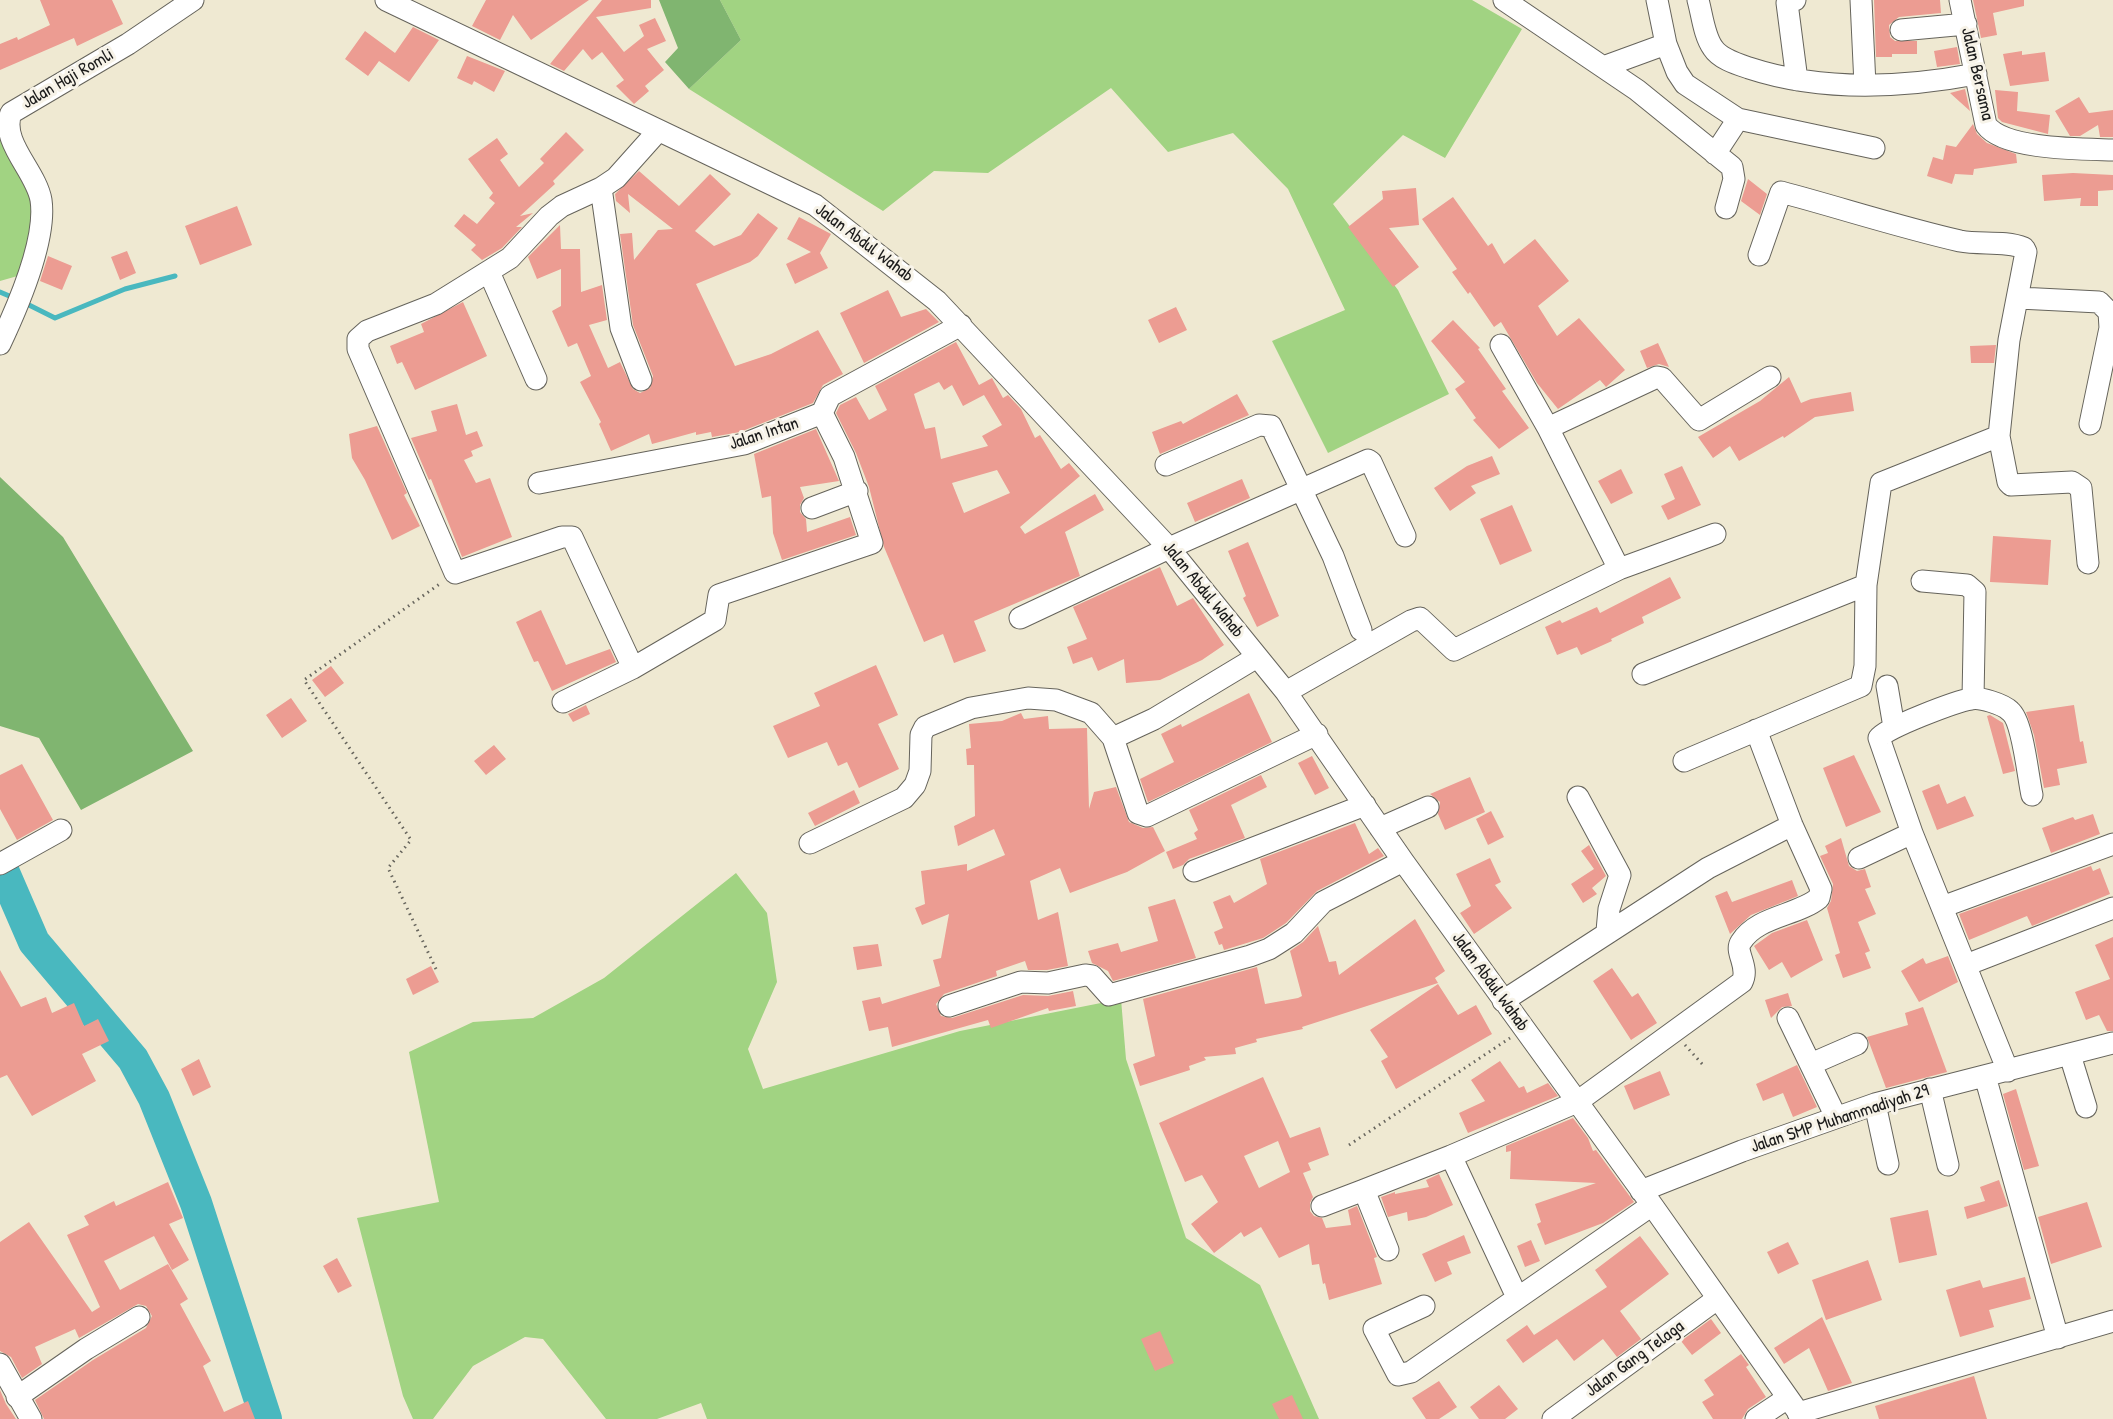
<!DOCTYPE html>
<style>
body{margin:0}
canvas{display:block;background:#efe9d2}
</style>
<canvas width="2113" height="1419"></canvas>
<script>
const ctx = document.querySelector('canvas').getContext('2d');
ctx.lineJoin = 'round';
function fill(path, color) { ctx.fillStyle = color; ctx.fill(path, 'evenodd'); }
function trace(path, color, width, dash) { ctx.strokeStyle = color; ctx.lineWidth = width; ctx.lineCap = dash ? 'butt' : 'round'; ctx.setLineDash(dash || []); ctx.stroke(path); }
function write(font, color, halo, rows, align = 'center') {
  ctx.font = font + ' "Patrick Hand",sans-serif'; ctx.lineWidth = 6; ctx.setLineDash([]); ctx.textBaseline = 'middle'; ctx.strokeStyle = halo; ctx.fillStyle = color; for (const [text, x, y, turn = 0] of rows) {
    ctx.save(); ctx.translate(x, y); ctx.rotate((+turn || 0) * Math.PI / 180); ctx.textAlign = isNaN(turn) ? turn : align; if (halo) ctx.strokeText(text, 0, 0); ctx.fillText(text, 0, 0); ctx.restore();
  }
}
const green = new Path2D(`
 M720,0h752l50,29 -77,129 -42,-23 -70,69 65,86 51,104 -121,59 -56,-112 73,-31 -57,-121 -55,-56 -65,19 -57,-64 -123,85 -54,-2 -51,40 -194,-122 52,-49z
 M0,118l27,29 23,46 -22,80 -28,8z
 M736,873l31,40 10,69 -29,67 15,40 197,-58 161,-32 5,60 60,179 74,47 59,134h-612l-6,-16 -44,16h-51l-63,-80 -18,-2 -52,29 -40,53h-20l-10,-23 -46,-178 82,-16 -30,-150 64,-30 60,-4 71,-40z`);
const forest = new Path2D(`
 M659,0h61l21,40 -52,49 -24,-27 13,-14z
 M0,477l63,60 130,214 -112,59 -42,-72 -39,-12z`);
const stream = new Path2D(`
 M0,292l14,6
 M23,302l32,16 70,-29 50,-13`);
const river = new Path2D(`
 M2,868l32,74 99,117 21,39 42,105 70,216`);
const building = new Path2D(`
 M40,0h72l11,24 -46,22 -3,-8 -74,32v-26l17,-7 1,3 32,-15z
 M486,0h103l-58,40 -18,-25 -13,25 -28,-14z
 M602,0h49v8l-55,9 28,35 20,-16 -5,-11 16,-7 11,23 -19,8 17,21 -19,16 4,5 -15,13 -18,-18 8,-6 -22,-28 -10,8 -9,-11 -19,22 -14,-7z
 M1874,0h66l1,13 -42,4 -10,8 1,12 5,4h22v13h-25v3h-16z
 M1973,0h51v6l-31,7 4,22 -16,3z
 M413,27l26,13 -30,42 -30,-21 -11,15 -23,-17 20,-28 30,22z
 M1957,47l3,17 -23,3 -3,-16z
 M2022,51v4l23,-3 4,29 -39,5 -7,-32z
 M467,56l38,15 -11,21 -20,-11 -2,4 -15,-7z
 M1965,89l5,22 -20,-18z
 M1995,90l23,2 -1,19 33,4 -2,19 -46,-12 -4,-4z
 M2079,97l10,16 24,-3v27h-13l-2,-12 -18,11h-10l-15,-25z
 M1973,124l4,10 10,9 29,11 1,9 -43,6 -1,6 -18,-1 -3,10 -25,-8 6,-19 10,3 3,-15 10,2z
 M566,132l18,18 -31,31 2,3 -35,32 13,-3 -17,14h6l-20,21 -20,12 -11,-10 5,-5 -22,-19 10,-12 13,10 18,-21 -6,-5 4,-5 -25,-34 29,-21 11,16 -8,6 19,27 25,-24 -4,-4z
 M639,171l40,35 31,-32 21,20 -36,37 19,15 27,-11 17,-22 20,15 -20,28 -8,6 -54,22 39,82 36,-12 47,-24 25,44 -20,11 -10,18 -73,29 -28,5 -1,-5 -15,3v-3l-44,12 -3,-10 -38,17 -12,-27 2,-2 -21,-40 11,-6 -14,-33 -9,4 -16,-36 9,-5v-37l-24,10 -9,-22 32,-32 1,24h19l1,43 21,-7 5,35 -18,5 19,43 12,-6 13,27 7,4 10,-5 3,-12 -20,-51 -13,-91 12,-1 2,27 24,-30 15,-1 -45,-35 2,19 -14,-12 -1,-7z
 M2073,173l40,2v15l-15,1v15h-18l1,-8 -37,3 -2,-26z
 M1748,179l19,15 -7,21 -19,-14z
 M1416,188l3,37 -30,3 30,39 -26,20 -45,-60 35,-28 -1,-8z
 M1453,197l35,49 4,-3 12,21 31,-25 34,42 -31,25 19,30 22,-18 46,52 -19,17 -6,-7 -42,29 -21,-26 -36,-61 -7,5 -24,-35 -2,2 -16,-22 5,-3 -35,-50z
 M237,206l15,39 -52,20 -15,-39z
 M799,217l32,17 -11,19 8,15 -33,16 -9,-20 25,-12 -24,-13z
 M127,251l9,22 -16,7 -9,-23z
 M48,256l24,10 -10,24 -22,-9z
 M888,290l13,27 25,-8 13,13 -75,41 -24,-50z
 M463,302l24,54 -72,34 -13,-28 -5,2 -7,-18 34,-14 -3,-8z
 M1176,307l11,23 -28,13 -11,-23z
 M1453,320l27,28 -2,1 28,40 -4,2 27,37 -30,21 -26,-29 3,-2 -21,-29 10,-7 -34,-41z
 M956,342l23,43 13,-7 11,20 5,-3 13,14 14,29 5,-3 21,34 8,-6 11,13 -60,51 5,7 70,-40 9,16 -39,22 15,44 -106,45 12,30 -32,12 -11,-29 -19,8 -40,-95 -15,-60 -13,-34 -20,-40 4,-8 16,-8 13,23 18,-10 -12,-24zM939,382l5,8 8,-5 11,21 21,-11 18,30 -20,11 6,10 -47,13 -6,-32 -10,2 -11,-35zM997,470l13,23 -46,20 -12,-30z
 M1658,343l11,24 -10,-3 -12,4 -7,-17z
 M1996,345l-2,18h-23l-1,-17z
 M1789,377l12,26 10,-4 40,-7 3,19 -39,6 -31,21 -1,-2 -44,25 -9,-15 -17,12 -15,-21 62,-36z
 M1237,394l12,21 -89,39 -8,-22 29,-11 2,3z
 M457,404l9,31 11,-4 6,15 -12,5 2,5 -9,4 12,23 14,-5 22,59 -50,20 -31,-78 -2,1 -18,-42 26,-7 -6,-20z
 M377,426l30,67 -3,2 16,31 -28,14 -27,-60 -13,-22 -3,-24z
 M816,429l23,52 -39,6 4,11 -4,7v7l6,7 1,13 43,-15 6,18 -74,25 -9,-27 -2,-37 -9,2 -8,-44z
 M1492,456l8,18 -29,12 5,7 -26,18 -16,-23 33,-22z
 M1682,466l19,39 -33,15 -7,-14 14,-7 -11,-25z
 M1621,469l12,24 -22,11 -13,-23z
 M1242,479l8,19 -55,24 -8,-19z
 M1512,505l20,46 -32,14 -20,-46z
 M1993,536l58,4 -3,45 -58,-3z
 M1248,542l31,74 -22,11 -14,-29 3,-2 -18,-45z
 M1160,567l17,39 16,-8 31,47 -22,15 -42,20 -34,3 -2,-24 -26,12 -6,-14 -19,7 -6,-17 20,-8 -14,-32z
 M1670,577l11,21 -39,19 2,6 -33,16 1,2 -31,14 -4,-8 -20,8 -12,-28 15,-7 2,3 35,-16 3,6z
 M541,610l25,55 44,-16 6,13 -64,29 -14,-30 -4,1 -18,-40z
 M876,665l22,50 -20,9 21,45 -40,19 -12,-26 -9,4 -11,-24 -39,16 -15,-32 47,-20 -6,-13z
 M331,666l13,17 -19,14 -13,-17z
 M1249,693l23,49 -124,60 -8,-23 34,-17 -13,-28 20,-10 1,3z
 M291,698l16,23 -25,17 -16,-23z
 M586,705l4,9 -17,8 -5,-8z
 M2074,705l6,37 3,-1 4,22 -30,6 3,16 -16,3 -10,-53 -8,-23z
 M1021,713l3,6 24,-3 1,13 38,-1 2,81 5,-17 22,-5 13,35 14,6 10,-1 12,24 -38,21 -57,21 -10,-25 -30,13 8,39 20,-8 10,54 -21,4h-19l-3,-9 -29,10 1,5 -53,18 -8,10 5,12 11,2 71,-23 25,1 25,-5 3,15 -27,5 -1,-3 -57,20 -3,-8 -96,27 -4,-20 -19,4 -7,-30 18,-4 2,7 58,-18 -7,-26 8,-2 8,-44 -27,11 -7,-17 10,-4 -4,-33 46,-7v7l38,-16 -11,-26 -36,17 -4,-20 21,-10 -1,-51h-7l-1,-16 5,-1 -2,-24 33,-3z
 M1990,715l13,8 12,48 -12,3 -16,-58z
 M494,745l12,14 -20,16 -12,-14z
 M1854,755l27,57 -35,15 -23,-59z
 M1312,756l17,32 -14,7 -17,-32z
 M22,764l31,56 -36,20 -17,-31v-34z
 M1261,775l6,12 -36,18 14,33 -56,21 -6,6 -10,4 -7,-17 31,-13 -3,-6 4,-3 -9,-20z
 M1470,777l15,35 -40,18 -7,-16 2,-12 -10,-8z
 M1939,784l8,20 18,-8 9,20 -37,14 -15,-39z
 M854,790l6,13 -45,23 -7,-13z
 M1491,811l13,26 -16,8 -12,-26z
 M2093,814l7,20 -49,19 -9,-25 31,-11 2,3z
 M1355,823l14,31 9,-6 6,8 -67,35 -31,32 -23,15 -39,12 -2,-6 -3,1 -5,-13 9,-4 -10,-26 17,-7 4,8 33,-19 -7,-25z
 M1841,838l8,28 8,5 8,-2 6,18 -6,2 11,25 -18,8 12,29 -5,2 6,15 -28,10 -8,-23 5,-2 -13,-45 4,-7 2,-17 -13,-28 8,-3 -3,-7z
 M1589,845l17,31 -14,12 5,6 -14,9 -12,-19 23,-15 -13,-18z
 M1490,858l11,24 -6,3 17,23 -38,26 -14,-21 11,-7 -15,-32z
 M2091,866l2,5 7,-3 10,26 -78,32 -5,-10 -58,24 -10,-26z
 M1792,880l6,16 -47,19 -21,19 -15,-38 12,-5 5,11z
 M1175,899l21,59 -83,23 -5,-10 -16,-8 -4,-12 30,-8 3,9 37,-11 -10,-34z
 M1415,919l30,52 -10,7 3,5 -136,44 1,2 -47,10 1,3 -22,6 1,6 -32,3 2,3 -17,6 1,4 -50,16 -7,-22 22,-8 -12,-57 114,-32 8,37 33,-6 4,-2 -12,-45 13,-9 15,-16 11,36 7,-1 3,14z
 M1807,920l16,40 -32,18 -9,-16 -13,8 -15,-24 18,-13z
 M2113,937v94h-6l-8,-16 -13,5 -11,-28 35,-13 -15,-34z
 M878,944l4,22 -25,4 -4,-23z
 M1948,956l10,26 -39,20 -18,-31 22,-13 3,6z
 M431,966l8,16 -26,13 -7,-16z
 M1612,968l20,29 6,-4 19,30 -26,17 -38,-59z
 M0,970l21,37 25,-10 6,16 22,-10 10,23 14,-7 11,22 -27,13 14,27 -64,35 -25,-41 -7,3z
 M1438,984l20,31 18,-10 16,29 -96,55 -15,-28 7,-4 -18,-27z
 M1788,993l4,13 -10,1 -11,11 -6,-18z
 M1923,1007l24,65 -61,16 -19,-51 41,-12 -3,-12z
 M199,1059l12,28 -18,9 -12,-27z
 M1500,1061l19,27 5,-2 3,7 21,-10 10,13 -90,37 -9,-20 26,-12 -14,-21z
 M1797,1065l20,42 -24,10 -10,-24 -20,8 -7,-17z
 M1660,1071l10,24 -36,15 -10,-24z
 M1263,1077l27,61 30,-11 9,28 -21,8 3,7 -8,3 10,24 -3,6v8l4,5 8,2 4,10 25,-3 -3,-15 9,-4 20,51 -3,1 8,26 -53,16 -4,-17 -2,1 -4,-20 -7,1 -3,-21 -30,14 -18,-31 -17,10 -3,-5 -27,21 -23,-29 27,-22 -16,-27 -17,7 -26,-59zM1278,1141l12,31 -31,16 -15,-32z
 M2016,1089l23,77 -15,4 -21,-76z
 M1573,1118l15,20 5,13 3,-1 38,52 -31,21 -58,22 -8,-21 4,-2 -6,-18 61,-21 -86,-4 1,-28 -5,1v-6z
 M1439,1174l14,31 -27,12 -18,4 -1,-9 -19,5 -7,-20 14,-5v2l34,-7 -3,-7z
 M1999,1180l9,26 -41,13 -3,-12 21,-6 -5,-14z
 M168,1182l15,36 -14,6 20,36 -17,10 -18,-34 -50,25 16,29 48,-26 20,35 -8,5 31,57 -8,5 21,46 24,-11 7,18h-211l-9,-19 58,-40 53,-32 6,-12 -6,-10 -8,-2 -59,34 -4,-9 -40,18 7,17 -20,14 -11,-21 -11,-6v-109l29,-20 63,90 8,-5 -33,-72 22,-10 -5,-9 30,-15 2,5z
 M2087,1202l15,45 -51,17 -13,-47z
 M1928,1210l9,45 -38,8 -9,-45z
 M1464,1235l7,18 -24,9 5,12 -17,8 -13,-28z
 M1640,1236l29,38 -49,37 21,28 -24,18 -14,-18 -29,22 -17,-22 -34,24 -17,-23 21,-15 7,10 73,-48 -12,-17z
 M1531,1240l9,21 -15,6 -8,-21z
 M1788,1242l11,22 -21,10 -11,-22z
 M337,1258l15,28 -14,7 -15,-27z
 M1868,1260l14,40 -56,20 -14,-40z
 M2025,1277l6,22 -42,11 5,17 -34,10 -14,-47 34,-10 3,8z
 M1822,1317l30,66 -24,8 -19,-43 -25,16 -10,-16z
 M1711,1319l10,14 -29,22 -11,-14z
 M1160,1331l14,32 -19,8 -14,-32z
 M1741,1354l8,11 -3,2 20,30 -18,12 -6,10h-29l-11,-17 12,-7 -10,-15z
 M1974,1376l13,43h-108l-4,-13z
 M1439,1381l18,26 -18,12h-13l-14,-21z
 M1499,1385l19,24 -13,10h-26l-9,-12z
 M0,1390l6,14 10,15h-16z
 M1292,1395l11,24h-24l-7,-15z`);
const path = new Path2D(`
 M436,969l-48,-101 23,-28 -107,-160 137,-97
 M1685,1045l19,21
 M1349,1145l161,-107`);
const minor = new Path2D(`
 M386,0l429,205 122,96 232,247 117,144 117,169 249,344 151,214
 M1504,0l133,90 95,77 2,12 -8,29
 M1657,0l9,44 11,28 8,12 53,35 136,29
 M1698,0c4,14 6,36 15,48 7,11 24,16 36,20 73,24 153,20 227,6
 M1795,0l-8,3 10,77
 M1861,0l4,85
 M1960,0l26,125c18,25 97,24 127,25
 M1901,30l65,-6
 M1603,67l63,-23
 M658,131l-42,47 -15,10 -39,18 -13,10 -39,42 -74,46 -69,27 -9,8v10l97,224 107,-36h10l61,131 82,-48 4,-25 153,-52 -28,-86 -22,-44
 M1715,154l23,-35
 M601,188l20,140 20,52
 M489,272l47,107
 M2019,298l80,4 10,10 1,16 -20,96
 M0,344c17,-36 47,-104 41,-144 -5,-29 -41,-58 -30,-87l117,-69 65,-44
 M1501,345l47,83
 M1999,436l9,46 3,3 61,-3 9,6 7,75
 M1166,465l93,-40 12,1 62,130 28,74
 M539,483l205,-39 78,-31 8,-17 131,-71
 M812,508l45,-17
 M1619,569l-71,-141 109,-51 5,1 37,42 71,-43
 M1922,581l45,4 8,7 -2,106
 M1020,618l149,-70 199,-88 3,2 34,74
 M1643,674l223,-89 15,-102 118,-47 10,-96 17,-88 -2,-4c-20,-8 -44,-3 -64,-7 -61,-14 -119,-33 -179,-49l-22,63
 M1887,686l7,41
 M1286,692l125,-71 9,-3 34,32 165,-81 96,-35
 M563,702l70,-34
 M1113,738l25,75 9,3 170,-82
 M1684,761l177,-75 4,-20 1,-81
 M1578,797l42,78 -11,34 -2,22
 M1380,828l48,-21
 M810,843l94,-45 11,-13 5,-14 1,-36 4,-8 46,-19 57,-10 28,2 35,13 22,25 41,-19 103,-62
 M1859,858l53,-25
 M0,864l61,-34
 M1194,871l171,-66
 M1942,907l171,-63
 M1966,965l147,-57
 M1503,1001l205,-133 84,-43
 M949,1006l72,-24 27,1 37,-8 7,1 17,19 141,-39 19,-7 25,-16 29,-31 80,-41
 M1788,1018l48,99
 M2070,1055l16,52
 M1811,1064l46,-20
 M2008,1071l-96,-238 -33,-95c6,-10 78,-37 92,-39 9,-2 32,5 39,12 13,10 18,67 22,84
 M1985,1076l73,262
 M1930,1089l18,76
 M1875,1104l13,60
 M1641,1191l101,-40 133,-47 238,-61
 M1322,1206l42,-16
 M1388,1250l-24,-60 87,-34
 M1517,1297l-66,-141 126,-54 165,-120c8,-15 -8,-30 -1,-40 16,-26 56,-26 78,-44l2,-9 -29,-64 -36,-95
 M1424,1306l-50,23 24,46 13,-3 241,-167
 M0,1364l31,55
 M17,1397l69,-48 53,-32
 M1798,1413l315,-92
 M1553,1419l164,-120
 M1756,1419l30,-20`);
const streetNames = [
 ["Jalan Bersama",1977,74,77],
 ["Jalan Haji Romli",68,79,-30],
 ["Jalan Abdul Wahab",864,243,37],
 ["Jalan Intan",764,434,-18],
 ["Jalan Abdul Wahab",1203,590,51],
 ["Jalan Abdul Wahab",1490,982,54],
 ["Jalan SMP Muhammadiyah 29",1840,1119,-18],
 ["Jalan Gang Telaga",1635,1359,-36]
];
fill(green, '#a1d382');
fill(forest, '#80b570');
trace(stream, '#49b8bf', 5);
trace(river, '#49b8bf', 32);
fill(building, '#ec9c92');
trace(minor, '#66645c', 23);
trace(path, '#66645c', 3, [1.5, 4.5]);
trace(minor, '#fff', 21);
write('18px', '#1c1c1c', '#f7f3e8', streetNames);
</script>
